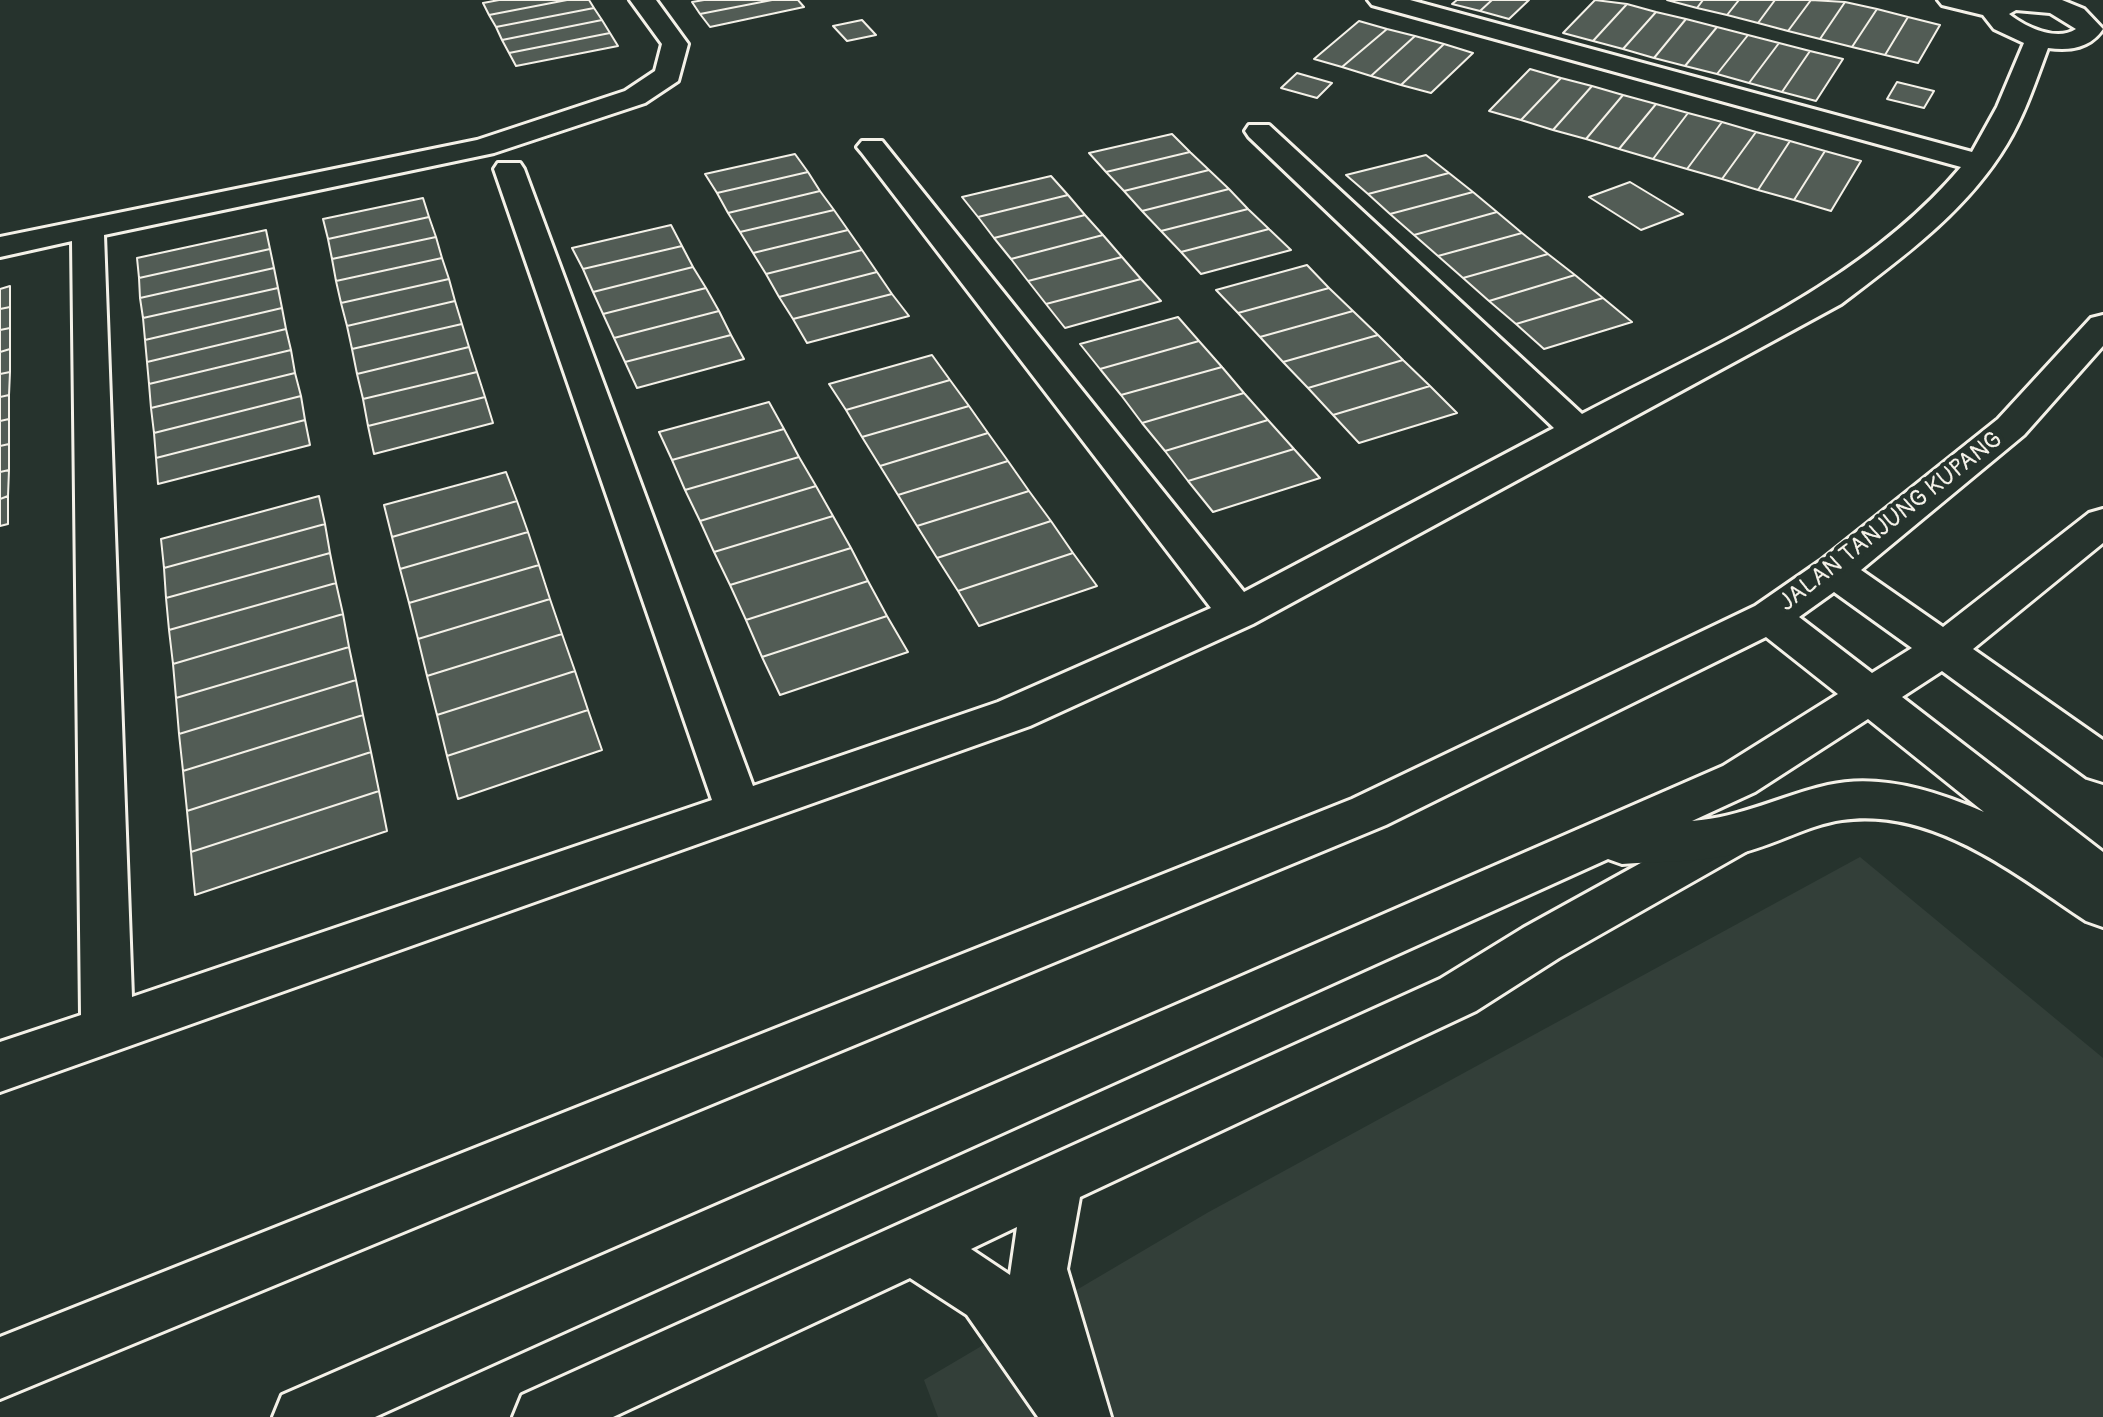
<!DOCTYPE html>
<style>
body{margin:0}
canvas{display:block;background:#26332d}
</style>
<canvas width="2103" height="1417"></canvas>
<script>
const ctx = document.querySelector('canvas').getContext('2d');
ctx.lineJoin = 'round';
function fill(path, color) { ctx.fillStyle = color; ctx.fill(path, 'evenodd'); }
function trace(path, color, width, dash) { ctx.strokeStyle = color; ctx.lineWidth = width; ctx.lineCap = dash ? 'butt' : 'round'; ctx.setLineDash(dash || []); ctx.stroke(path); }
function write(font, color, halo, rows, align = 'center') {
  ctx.font = font + ' Pangolin,sans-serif'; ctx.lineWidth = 8; ctx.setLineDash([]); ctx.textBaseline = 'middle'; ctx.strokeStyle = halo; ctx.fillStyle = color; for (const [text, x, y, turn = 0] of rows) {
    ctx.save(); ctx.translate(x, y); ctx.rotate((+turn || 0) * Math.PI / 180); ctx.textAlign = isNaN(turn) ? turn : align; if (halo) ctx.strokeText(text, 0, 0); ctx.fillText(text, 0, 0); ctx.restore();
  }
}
const built = new Path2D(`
 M1860,857l243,201v359h-1165l-14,-37 283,-167z`);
const building = new Path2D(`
 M499,0h68l-78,15 -6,-12z
 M567,0h22l5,8 -98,19 -7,-12z
 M704,0h68l-72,14 -8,-12z
 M772,0h26l6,7 -94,20 -10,-13z
 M1457,0h35l-12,11 -28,-7z
 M1492,0h37l-20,19 -29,-8z
 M1595,0l32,4 -34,37 -30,-8z
 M1667,0h36l-6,8z
 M1703,0h36l-12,15 -30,-7z
 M1739,0h36l-17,23 -31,-8z
 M1775,0h36l-23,31 -30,-8z
 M1811,0l34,2 -25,37 -32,-8z
 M1845,2l32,7 -25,38 -32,-8z
 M1627,4l29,8 -33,37 -30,-8z
 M594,8l8,12 -100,20 -6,-13z
 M1877,9l31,8 -23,38 -33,-8z
 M1656,12l30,7 -32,39 -31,-9z
 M1908,17l32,8 -22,38 -33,-8z
 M1686,19l31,8 -32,39 -31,-8z
 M602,20l8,13 -101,20 -7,-13z
 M862,20l14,15 -29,6 -14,-15z
 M1359,21l28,8 -45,38 -28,-8z
 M1717,27l31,8 -31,39 -32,-8z
 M1387,29l28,7 -44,40 -29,-9z
 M610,33l8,13 -102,20 -7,-13z
 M1748,35l31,8 -30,40 -32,-9z
 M1415,36l29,8 -43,41 -30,-9z
 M1779,43l31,8 -28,41 -33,-9z
 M1444,44l29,9 -42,40 -30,-8z
 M1810,51l33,8 -27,42 -34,-9z
 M1530,69l31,9 -40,42 -32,-9z
 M1297,73l35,10 -15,15 -36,-10z
 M1561,78l31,8 -39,44 -32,-10z
 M1897,82l37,9 -10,17 -37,-9z
 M1592,86l31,9 -37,44 -33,-9z
 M1623,95l33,9 -37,45 -33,-10z
 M1656,104l32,9 -35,46 -34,-10z
 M1688,113l34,9 -35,47 -34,-10z
 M1722,122l34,10 -34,47 -35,-10z
 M1756,132l34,9 -32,49 -36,-11z
 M1172,134l18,18 -84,20 -17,-19z
 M1790,141l35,10 -31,49 -36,-10z
 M1825,151l36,10 -30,50 -37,-11z
 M1190,152l19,18 -85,21 -18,-19z
 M795,154l13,18 -91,21 -12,-19z
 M1426,155l23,18 -81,21 -22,-19z
 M1209,170l20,19 -87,22 -18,-20z
 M808,172l12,19 -92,22 -11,-20z
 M1449,173l24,19 -83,22 -22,-20z
 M1051,176l17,19 -90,22 -16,-20z
 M1630,182l53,32 -42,16 -52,-33z
 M1229,189l19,20 -87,22 -19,-20z
 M820,191l14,19 -94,22 -12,-19z
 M1473,192l24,20 -83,23 -24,-21z
 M1068,195l17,20 -91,23 -16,-21z
 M423,198l6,19 -101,22 -5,-20z
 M1248,209l21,20 -88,23 -20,-21z
 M834,210l14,20 -95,23 -13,-21z
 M1497,212l25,21 -84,23 -24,-21z
 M1085,215l18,20 -92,24 -17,-21z
 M429,217l7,20 -104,22 -4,-20z
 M671,225l11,21 -99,23 -11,-21z
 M1269,229l22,21 -90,24 -20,-22z
 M266,230l4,19 -131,29 -2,-20z
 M848,230l14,20 -96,24 -13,-21z
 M1522,233l26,21 -85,24 -25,-22z
 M1103,235l19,22 -94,24 -17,-22z
 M436,237l6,21 -106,23 -4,-22z
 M682,246l11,21 -100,25 -10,-23z
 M270,249l4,19 -134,30 -1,-20z
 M862,250l15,22 -98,25 -13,-23z
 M1548,254l27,21 -86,26 -26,-23z
 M1122,257l19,22 -95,25 -18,-23z
 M442,258l7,21 -108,24 -5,-22z
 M1307,265l22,23 -91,25 -22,-23z
 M693,267l13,21 -103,26 -10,-22z
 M274,268l4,20 -135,30 -3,-20z
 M877,272l15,22 -99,25 -14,-22z
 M1575,275l28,23 -87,26 -27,-23z
 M449,279l6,22 -108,25 -6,-23z
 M1141,279l20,22 -96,27 -19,-24z
 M10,286v21l-10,2v-20z
 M278,288l4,20 -137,32 -2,-22z
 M706,288l13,23 -105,27 -11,-24z
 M1329,288l24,23 -93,26 -22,-24z
 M892,294l17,22 -102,27 -14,-24z
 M1603,298l29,24 -88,27 -28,-25z
 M455,301l7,23 -110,25 -5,-23z
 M10,307v21l-10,2v-21z
 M282,308l4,21 -139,33 -2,-22z
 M719,311l12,24 -106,27 -11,-24z
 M1353,311l25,24 -95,27 -23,-25z
 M1178,317l21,24 -99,28 -20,-25z
 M462,324l7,23 -112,27 -5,-25z
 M10,328v21l-10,3v-22z
 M286,329l5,21 -142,34 -2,-22z
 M731,335l13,24 -107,29 -12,-26z
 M1378,335l25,25 -95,28 -25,-26z
 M1199,341l23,26 -101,28 -21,-26z
 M469,347l8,25 -114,27 -6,-25z
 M10,349v23l-10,2v-22z
 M291,350l4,23 -144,35 -2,-24z
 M932,355l18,25 -104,30 -17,-26z
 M1403,360l27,26 -97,29 -25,-27z
 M1222,367l22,26 -102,30 -21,-28z
 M10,372l-1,23 -9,2v-23z
 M477,372l8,25 -117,29 -5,-27z
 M295,373l6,23 -147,37 -3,-25z
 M950,380l19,26 -107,31 -16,-27z
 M1430,386l27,27 -98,30 -26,-28z
 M1244,393l24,27 -103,31 -23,-28z
 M9,395v24l-9,2v-24z
 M301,396l4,24 -149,38 -2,-25z
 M485,397l8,26 -119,31 -6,-28z
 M769,402l15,27 -112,31 -13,-28z
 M969,406l19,27 -108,33 -18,-29z
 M9,419v25l-9,2v-25z
 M305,420l5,25 -152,39 -2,-26z
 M1268,420l26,29 -106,32 -23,-30z
 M784,429l15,28 -114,33 -13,-30z
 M988,433l20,28 -110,34 -18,-29z
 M9,444v26l-9,2v-26z
 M1294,449l26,29 -107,34 -25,-31z
 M799,457l17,29 -116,35 -15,-31z
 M1008,461l21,30 -112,35 -19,-31z
 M9,470l-1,26 -8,3v-27z
 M506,472l11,29 -125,36 -8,-32z
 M816,486l17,30 -119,36 -14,-31z
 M1029,491l22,30 -114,37 -20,-32z
 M8,496v28l-8,2v-27z
 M319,496l6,28 -161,44 -3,-29z
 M517,501l11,31 -128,37 -8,-32z
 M833,516l18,32 -121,37 -16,-33z
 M1051,521l22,32 -115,38 -21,-33z
 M325,524l5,29 -164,45 -2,-30z
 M528,532l11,33 -130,38 -9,-34z
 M851,548l17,33 -122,39 -16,-35z
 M330,553l6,30 -167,47 -3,-32z
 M1073,553l24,33 -118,40 -21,-35z
 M539,565l11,34 -132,40 -9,-36z
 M868,581l19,35 -125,41 -16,-37z
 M336,583l7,31 -170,50 -4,-34z
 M550,599l12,35 -135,42 -9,-37z
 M343,614l6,33 -173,51 -3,-34z
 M887,616l21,36 -128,43 -18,-38z
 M562,634l13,37 -138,44 -10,-39z
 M349,647l7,33 -177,54 -3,-36z
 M575,671l13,39 -141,46 -10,-41z
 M356,680l7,35 -180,56 -4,-37z
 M588,710l14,40 -144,49 -11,-43z
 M363,715l8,37 -184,59 -4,-40z
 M371,752l8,39 -188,61 -4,-41z
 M379,791l8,40 -192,64 -4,-43z`);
const street = new Path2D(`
 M630,0h26l32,44 -10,37 -33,22 -151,50 -390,82 28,762 580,-197 -218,-631 4,-6h22l4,6 229,617 245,-84 213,-94 -349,-455 -5,-6 5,-6h20l362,451 310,-164 -305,-291 -4,-6 4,-6h20l313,289c133,-70 280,-130 379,-247l-589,-162 -4,-5h42l562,152 25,-45 27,-64 -30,-14 -11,-14 -41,-10 -4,-5h124l22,9 19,20c-13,19 -32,22 -55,19 -12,32 -23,66 -41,96 -40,67 -104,113 -166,160l-588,320 -223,102 -1030,366v-50l81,-27 -9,-774 -72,16v-20l477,-97 148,-49 30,-20 7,-27zM2016,10l34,3 26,16c-19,13 -51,-2 -67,-15z
 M1732,816l17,6 7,14 -7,14 -190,108 -83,53 -396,186 -13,72 44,148h-73l-71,-102 -57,-37 -297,139h-100l9,-22 918,-416 83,-51 192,-106zM1017,1227l-7,48 -39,-26z`);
const secondary = new Path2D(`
 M2103,315v31l-79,89 -163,135 82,57 146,-114 14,-4v34l-130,106 130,91v42l-16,-5 -145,-106 -40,26 201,155v75l-17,-6c-71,-47 -153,-114 -244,-101 -34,5 -65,24 -98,32 -40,11 -82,9 -122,12l-14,-5 -1233,558h-102l9,-22 1441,-629 115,-72 -72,-57 -380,188 -1386,574v-62l1352,-538 403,-193 65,-45 178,-142 93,-101zM1834,592l78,56 -40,25 -73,-56zM1868,719l116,93c-47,-21 -105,-39 -156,-27 -48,11 -85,32 -136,36l63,-29z`);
const streetNames = [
 ["JALAN TANJUNG KUPANG",1891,522,-38]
];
fill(built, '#333f39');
fill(building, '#525c55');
trace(building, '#f4f1e8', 2);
trace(street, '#f4f1e8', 6);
trace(secondary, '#f4f1e8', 6);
fill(street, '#26332d');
fill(secondary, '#26332d');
write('24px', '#f4f1e8', '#26332d', streetNames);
</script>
